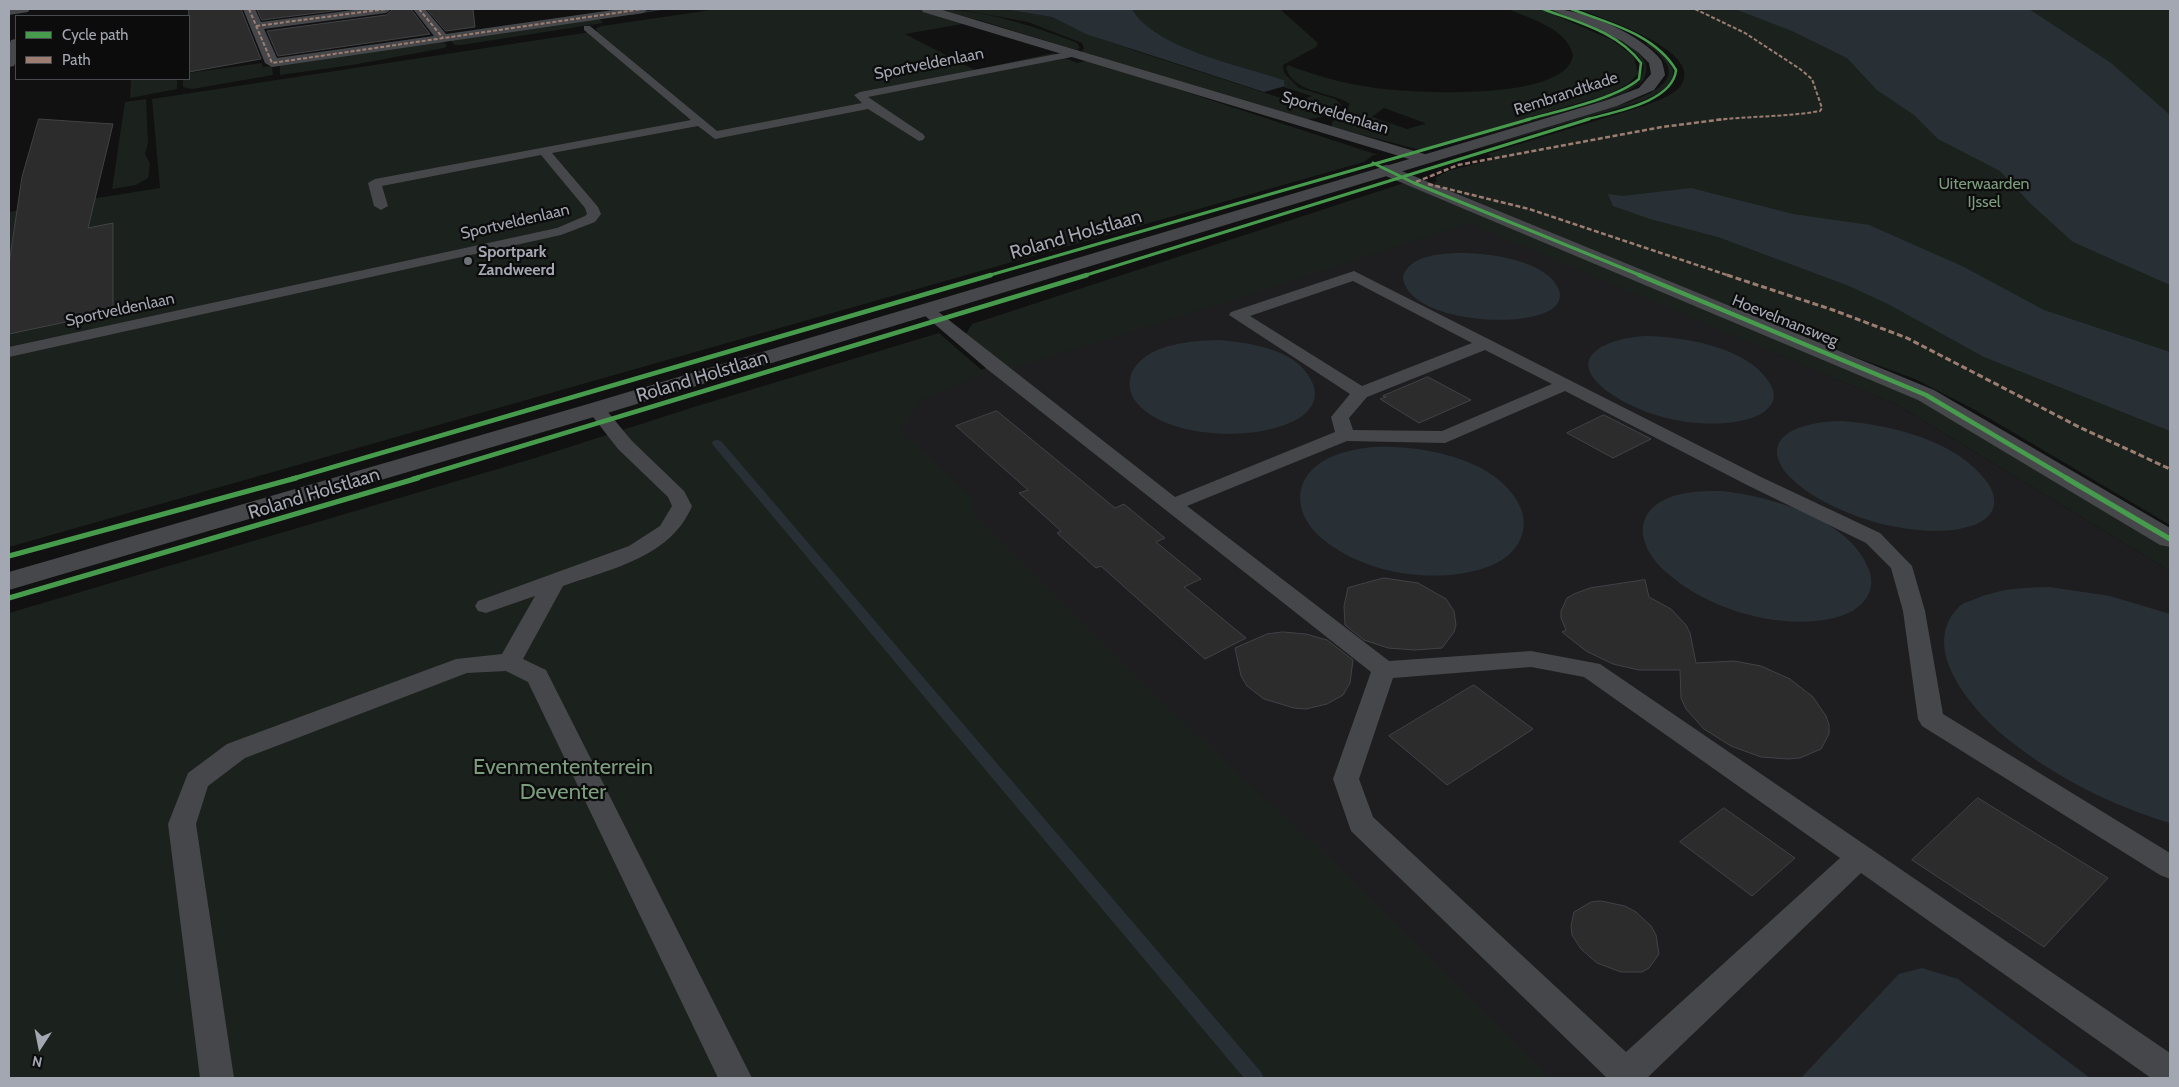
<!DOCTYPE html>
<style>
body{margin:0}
#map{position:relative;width:2179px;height:1087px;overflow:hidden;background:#111112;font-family:Cabin,sans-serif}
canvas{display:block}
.frame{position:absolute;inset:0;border:10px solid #a3a7b2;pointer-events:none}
.legend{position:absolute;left:15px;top:15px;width:175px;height:65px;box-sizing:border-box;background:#0c0c0d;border:1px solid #484a4f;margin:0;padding:6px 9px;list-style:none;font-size:15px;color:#a3a7b2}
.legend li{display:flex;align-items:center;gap:10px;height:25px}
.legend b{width:25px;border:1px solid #484a4f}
.north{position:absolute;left:15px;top:1022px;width:50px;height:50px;-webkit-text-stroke:4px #0c0c0d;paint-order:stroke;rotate:191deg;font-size:14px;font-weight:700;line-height:20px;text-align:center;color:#a3a7b2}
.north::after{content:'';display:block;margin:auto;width:18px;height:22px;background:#a3a7b2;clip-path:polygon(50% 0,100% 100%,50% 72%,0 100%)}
</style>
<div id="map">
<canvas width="2179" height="1087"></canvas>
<div class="frame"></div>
<ul class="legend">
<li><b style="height:6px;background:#469c4c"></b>Cycle path</li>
<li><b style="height:6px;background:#9b7d72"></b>Path</li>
</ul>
<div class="north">N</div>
</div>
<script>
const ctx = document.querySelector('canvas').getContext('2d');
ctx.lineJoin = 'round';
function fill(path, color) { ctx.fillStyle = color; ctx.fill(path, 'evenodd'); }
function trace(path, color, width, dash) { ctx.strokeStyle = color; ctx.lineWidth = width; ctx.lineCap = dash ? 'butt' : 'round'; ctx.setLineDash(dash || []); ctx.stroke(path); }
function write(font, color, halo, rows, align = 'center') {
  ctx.font = font + ' Cabin,sans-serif'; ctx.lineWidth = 4.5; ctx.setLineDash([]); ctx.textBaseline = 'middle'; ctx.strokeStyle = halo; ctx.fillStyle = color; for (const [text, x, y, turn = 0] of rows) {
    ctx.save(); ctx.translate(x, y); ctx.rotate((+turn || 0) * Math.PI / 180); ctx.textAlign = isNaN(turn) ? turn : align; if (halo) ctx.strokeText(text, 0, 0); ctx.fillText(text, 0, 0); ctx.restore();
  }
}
const built = new Path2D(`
 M1450,213l448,192 272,166v507h-685l-649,-660z`);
const green = new Path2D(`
 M718,9h201l49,14 -63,11 70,36 78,-17 24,10 12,-3 289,95h-5l-9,7 -1355,385v-335l151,-24 -8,-89 445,-68 -1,-3 6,-2z
 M933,9c48,0 95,15 139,32l5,2 3,5 -4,2 -94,-29z
 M957,9h47l48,8 24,12 60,22 191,62 -6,4 -16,3 -224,-68 3,-3 -2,-6 -54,-21z
 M1132,9l149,1 37,33 -2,4 -33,18 1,8 15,15 36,11 7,6 -8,4 -31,-10 9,-3 -29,-9 2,-1 -1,-6c-42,-14 -130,-32 -152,-71z
 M1508,9h33l71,31 22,17 4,17 -10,10 -22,11 -186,55 -88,-23v-5l6,-4 -8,-2 18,-9 2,-3c-19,-13 -56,-10 -64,-36l2,-3c26,10 53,18 81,22 35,6 198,16 204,-32 -6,-27 -43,-36 -65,-46zM1384,108l41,15v1l-18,5 -35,-12z
 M1546,9c12,2 25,9 36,14 20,8 82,29 60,59l-16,10 -21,8 -183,53 194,-58 24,-13 4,-15c-6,-28 -73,-48 -98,-58z
 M1578,9h592v516l-195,-115 -60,-31 -158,-58 -324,-138 4,-2 -2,-3 13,-7 47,-12 -8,-5 157,-48c12,-5 25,-9 34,-17 35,-36 -79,-72 -100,-80z
 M598,17l5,6 -142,22h-6l-6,-6z
 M443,40l4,6 -3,2 -92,17 -72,10v-11z
 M1648,43l17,13 8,13c2,21 -24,29 -40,35l-181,53 177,-55c36,-13 59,-29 17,-58z
 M262,63l1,4 9,-1 1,9 -81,14 -9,-2v-8h6v-6z
 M131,79h46v10l-47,9z
 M146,99l2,44 -3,11 5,10 -2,14 -12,7 -24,4 13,-87z
 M1404,183l463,190 86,42 217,131v25l-272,-166 -429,-182 -236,77 -223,69 -44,-35 6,-10z
 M939,333l46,40 -63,27 -23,30 73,67v15l9,10 179,179 169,157 220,220h-1540v-465l526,-155 159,-51z`);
const water = new Path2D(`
 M1004,9h128c22,39 110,57 152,71l1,6 -21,6 -178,-58 -34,-17z
 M1735,9h294l82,54 59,52v170l-97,-43 -42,-38 -31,-33 -62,-32 -24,-24 -37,-25 -30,-32 -55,-27z
 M1691,188l102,26 76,11 95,42 80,43 126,42v79l-186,-74 -96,-53 -39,-18 -131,-49 -68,-18 -37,-13 -5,-12 15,2z
 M1456,253c28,-1 91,6 103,37 3,7 -1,15 -7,19 -30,21 -145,12 -149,-32 6,-21 35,-23 53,-24z
 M1646,336c38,1 101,11 123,46 4,6 7,14 3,21 -6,11 -21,16 -32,18 -41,8 -93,-3 -127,-26 -54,-36 -8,-57 33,-59z
 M1219,340c30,3 74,8 91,38 36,62 -139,77 -176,21 -6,-10 -6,-22 1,-32 18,-24 56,-26 84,-27z
 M1842,421c49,4 114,19 145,61 6,8 10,20 5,29 -7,13 -26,17 -39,19 -43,4 -91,-8 -128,-28 -67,-36 -66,-79 17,-81z
 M1375,447c47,-2 126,12 146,62 5,13 3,28 -6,39 -13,17 -37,23 -57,26 -45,6 -97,-5 -133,-33 -33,-26 -35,-65 6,-84 14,-6 29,-9 44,-10z
 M1722,491c47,5 129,28 147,79 4,11 3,22 -5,31 -11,14 -31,18 -48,20 -51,5 -112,-15 -150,-49 -31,-28 -34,-64 11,-77 14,-4 30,-4 45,-4z
 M2049,587l61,9 60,18v209c-57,-17 -115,-46 -161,-83 -35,-28 -94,-93 -48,-135 4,-3 10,-4 14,-6 28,-11 45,-11 74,-12z
 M1922,968l36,11 132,99h-289l98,-104z`);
const stream = new Path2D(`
 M658,9h10l-37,6 -2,-1z
 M717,440l4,1 540,631 3,6h-20l-531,-633 -1,-2 1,-2z`);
const building = new Path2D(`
 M189,9h52l20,50 -72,13z
 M257,9h91l-86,11z
 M394,9h17l19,25 -152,22 -11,-25 119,-16z
 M427,9h46l2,18 -29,4z
 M39,119l74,5 -25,104 25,-5v89l-104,22v-70l13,-87z
 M1428,377l43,23 -52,23 -39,-24 6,-2 -3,-1z
 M997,411l118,97 9,-4 41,34 -9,4 45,37 -17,8 62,51 -41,21 -104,-93 -5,2 -39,-35 4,-2 -42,-38 9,-3 -72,-64z
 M1604,415l47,24 -38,19 -46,-25z
 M1384,578l34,5 28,16 8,12 2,14 -2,7 -12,16 -27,2 -27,-2 -24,-8 -19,-15 -1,-19 4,-18z
 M1645,580l4,17 22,12 15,16 4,8 6,30 38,-2 27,5 29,13 23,18 13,19 3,9v9l-8,15 -21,9 -12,1 -27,-2 -30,-11 -27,-17 -18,-20 -5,-11 -1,-28h-41l-26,-6 -27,-13 -24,-19 4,-2 -5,-12v-7l6,-13 7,-4 16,-6z
 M1283,632l23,2 21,6 26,20 -3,23 -7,12 -16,9 -21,5 -12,-1 -30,-9 -17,-13 -6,-10 -6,-28 32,-14z
 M1474,685l59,44 -86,56 -58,-49z
 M1978,798l130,80 -64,69 -132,-87z
 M1724,808l71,50 -43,38 -72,-54z
 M1601,901l24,5 11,6 15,14 5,9 3,19 -10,14 -7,4h-21l-24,-9 -16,-14 -9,-14 -1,-9 3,-14 17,-10z`);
const service = new Path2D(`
 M584,26h6l127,105 145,-28 -8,-8 6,-3 217,-42 5,3 -5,3 -209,41 55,37 2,3 -2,3 -4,1 -51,-32 -153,30 -17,-13 -146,27 46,54 3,7 -6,8 -34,13 -552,122v-10l548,-119 28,-12 2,-2 -2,-6 -44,-53 -159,31 6,20 -7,4 -7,-4 -6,-23 7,-4 316,-59 -107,-90z
 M1354,271l407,206 119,56 32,33 13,45 18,103 227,139v26l-10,-4 -238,-149 -4,-7 -15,-108 -12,-43 -25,-25 -119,-58 -182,-94 -120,52 -98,-2 -160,65 202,155 142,-10 69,13 570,389v25h-19l-290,-205 -214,205h-40l-256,-247 -18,-52 38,-107 -384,-303 -70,-60 2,-3h12l244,191 160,-65 -4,-15 19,-23 -121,-79 2,-3zM1353,281l119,62 -110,43 -112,-70zM1485,350l67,34 -110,47 -89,-1 -4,-12 18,-21zM1531,667l53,10 256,181 -214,194 -253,-235 -14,-38 34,-101z
 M596,404l6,1 30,36 52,50 8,15c-21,51 -81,63 -129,80l-40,73 23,11 3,6 203,402h-34l-190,-396 -22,-11 -39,2 -222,85 -37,28 -12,38 38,254h-34l-32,-254 20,-51 39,-29 229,-85 46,-5 33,-58 -49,17 -8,-2 -3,-5 3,-5 151,-55 31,-20 12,-20 -4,-9 -50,-48 -28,-36 -3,-4 3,-4z`);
const minor = new Path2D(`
 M9,9h21l-2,3 -19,3z
 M243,9h12l6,13 100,-13h31l-6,4 -122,16 13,29 157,-22 -21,-27h12l21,25 174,-25h29l-6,4 -371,54 -7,-4z
 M921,9h18l492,147 2,3 -8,5 -6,-2 -496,-150z
 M16,39v22l-2,5 -5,1v-22l2,-5z
 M1387,165l547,225 236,138v19l-10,-2 -242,-145 -537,-226 -2,-4 2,-4z`);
const tertiary = new Path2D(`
 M1550,9c29,-2 93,26 111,51 2,4 3,10 4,15l-11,15 -37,16 -1013,308 -595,176v-18l579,-168 1019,-304 32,-12 12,-14 -2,-11 -10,-10 -17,-12z`);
const quietFar2 = new Path2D(`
 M249,9l23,54 371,-54
 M419,9l24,29
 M1695,9l50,24 55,36 12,10 10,29 -2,3c-34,6 -70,5 -104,9
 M256,26l130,-17`);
const quietFar1 = new Path2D(`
 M1416,182l42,-17 204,-38 63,-8
 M1428,184l101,25 201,67`);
const quiet = new Path2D(`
 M1727,275l106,35 74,28 172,89 91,42`);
const cyclewayFar3 = new Path2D(`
 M1571,9c37,14 84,25 105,61 -3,33 -65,42 -91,50
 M1526,120c31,-9 90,-21 113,-41l2,-16c-23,-31 -64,-41 -98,-54`);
const cyclewayFar2 = new Path2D(`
 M1373,163l41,20 228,93
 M987,276l543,-157
 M1083,276l506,-157`);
const cyclewayFar1 = new Path2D(`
 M1639,275l287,120 142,84
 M292,479l699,-204
 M413,479l674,-204`);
const cycleway = new Path2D(`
 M2066,478l104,61
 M9,556l287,-78
 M9,598l409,-120`);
const markers = [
 [468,261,5,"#70727a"]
];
const farStreetnames = [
 ["Sportveldenlaan",929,64,-11],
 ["Rembrandtkade",1566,94,-18],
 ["Sportveldenlaan",1335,113,17],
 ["Sportveldenlaan",515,222,-13],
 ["Sportveldenlaan",120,310,-12],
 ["Hoevelmansweg",1785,321,22]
];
const farParknames = [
 ["Uiterwaarden",1984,184],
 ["IJssel",1984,202]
];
const farPoinames = [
 ["Sportpark",478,252],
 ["Zandweerd",478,270]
];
const streetNames = [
 ["Roland Holstlaan",1076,235,-16],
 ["Roland Holstlaan",702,377,-17],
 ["Roland Holstlaan",314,494,-17]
];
const nearParknames = [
 ["Evenmententerrein",563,768],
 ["Deventer",563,793]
];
fill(built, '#1e1e20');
fill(green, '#1b211c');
fill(water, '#293035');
fill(stream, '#293035');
fill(building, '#2c2c2d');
trace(building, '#414245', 1);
fill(service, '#46474a');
fill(minor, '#46474a');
fill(tertiary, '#46474a');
trace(quietFar2, '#9b7d72', 2, [4, 2]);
trace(quietFar1, '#9b7d72', 2.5, [5, 2.5]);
trace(quiet, '#9b7d72', 3, [6, 3]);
trace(cyclewayFar3, '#469c4c', 2.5);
trace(cyclewayFar2, '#469c4c', 3);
trace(cyclewayFar1, '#469c4c', 4.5);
trace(cycleway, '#469c4c', 5);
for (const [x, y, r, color] of markers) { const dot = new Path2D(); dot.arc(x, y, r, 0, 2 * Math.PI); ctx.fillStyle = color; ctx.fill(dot); trace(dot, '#0c0c0d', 2); }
write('16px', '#a3a7b2', '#0c0c0d', farStreetnames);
write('16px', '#7b9c7d', '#0c0c0d', farParknames);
write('bold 16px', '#a3a7b2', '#0c0c0d', farPoinames, 'left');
write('19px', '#a3a7b2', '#0c0c0d', streetNames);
write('22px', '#7b9c7d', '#0c0c0d', nearParknames);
</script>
